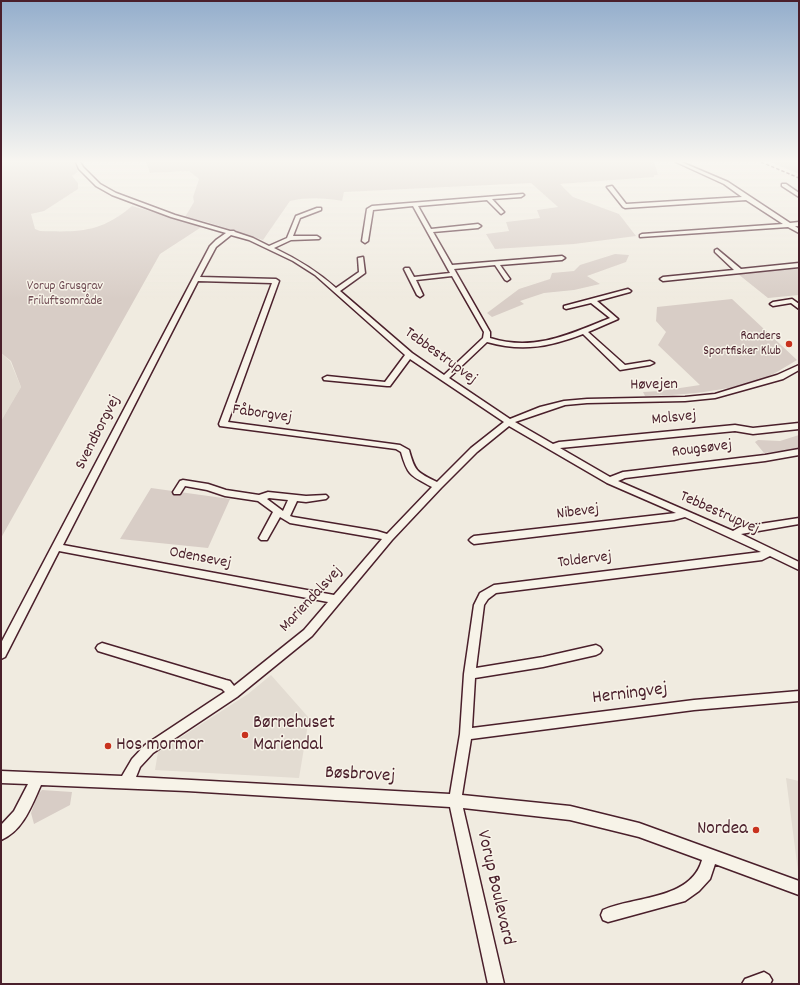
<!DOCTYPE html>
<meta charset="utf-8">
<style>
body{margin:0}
#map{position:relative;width:800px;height:985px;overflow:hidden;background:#f0ebe0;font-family:Dekko,sans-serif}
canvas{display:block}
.frame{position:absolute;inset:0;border:2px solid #4a1f2b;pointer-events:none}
</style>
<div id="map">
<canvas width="800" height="985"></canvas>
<div class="frame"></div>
</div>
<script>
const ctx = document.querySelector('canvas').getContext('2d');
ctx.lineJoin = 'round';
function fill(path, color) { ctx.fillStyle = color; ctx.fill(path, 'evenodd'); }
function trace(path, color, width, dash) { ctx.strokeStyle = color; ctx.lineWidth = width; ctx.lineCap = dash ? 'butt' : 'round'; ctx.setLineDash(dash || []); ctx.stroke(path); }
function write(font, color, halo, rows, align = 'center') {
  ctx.font = font + ' Dekko,sans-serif'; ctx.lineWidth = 3; ctx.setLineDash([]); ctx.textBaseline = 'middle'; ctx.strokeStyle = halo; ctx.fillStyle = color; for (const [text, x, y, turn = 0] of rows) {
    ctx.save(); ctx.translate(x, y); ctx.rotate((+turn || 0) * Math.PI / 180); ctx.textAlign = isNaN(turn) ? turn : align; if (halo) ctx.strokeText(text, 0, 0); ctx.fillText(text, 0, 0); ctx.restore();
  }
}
const built = new Path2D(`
 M1,353l9,8 11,26 -20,34z
 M271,675l38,43 -10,60 -144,-8 3,-18 90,-58z
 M786,778l13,3v91l-1,-1z`);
const green = new Path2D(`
 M1,162h74l3,10 -6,4 6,7v6l-34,22 -13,3 4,15 5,2c39,1 60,2 92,-25l71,20 -43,28 -159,284v-117l20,-34 -10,-26 -10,-8z
 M146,162h508l4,13h-4v2l-94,7 13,13 46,17 17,22 -62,8 -79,5 -9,-15 23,-3 -3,-9 34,-4 -3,-8 21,-3 -27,-24 -187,9 -2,9c-18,-3 -34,-4 -52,0l-27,39 -56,-18 -22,-5 9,-15 -1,-5 6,-18 -10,-8 -39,2z
 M770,162h29v12z
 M615,254l14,1 -3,7 -39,14 13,8 -26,6 -30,3 -24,8 4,3 -32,13 -5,-4 32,-24 31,-10 2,-6 22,-2 6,-6z
 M799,268v27l-31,3 -30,-24z
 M732,299l65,61c-12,7 -25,16 -38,20 -37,12 -76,15 -114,16l-2,-4 17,-1 40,-6 -42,-40 8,-13 -10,-11 1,-14z
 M799,435v14l-35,4 -9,-11 3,-2 22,1z
 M151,488l79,11 -22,49 -88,-9z
 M42,790l30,2 -2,13 -36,19 -3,-11 7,-19z`);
const minor = new Path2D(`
 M76,162h4l3,5 17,17 16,9 59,22 55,16h4l1,1 18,6 16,8 18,-8 9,-22 21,-8h4v2l-21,8 -7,18h24l3,2 -1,1 -28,1 -17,8c23,11 43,23 62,40l23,-16 -1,-14 5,-1 2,16 -25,18 72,62 32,22 39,-37 1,-6 -32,-56 -36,4 7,15 -3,2 -3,-2 -13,-26 1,-1h4l5,9 36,-4 -37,-67 -40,4 -5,31 -3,2 -3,-2 5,-32 5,-3 151,-12 1,1 -3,2 -29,2 12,13 -3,2 -14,-14 -69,6 13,23 47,-5 3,2 -3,2 -45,4 19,33 110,-9 3,2 -3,2 -62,5 10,14 -3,2 -2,-1 -10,-15 -41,4 36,63v6c44,14 80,-4 120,-20l-19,-15 -25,6 -2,-1v-2l64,-17 3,2 -1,1 -33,9 21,18 -30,13 37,33 25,-4 4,2 -4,2 -30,5 -37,-36c-34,13 -61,18 -96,8l-38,36 61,41 30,-12 24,-6 23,-2 98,-2 30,-3 62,-19 22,-10v5l-16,9 -68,19 -30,3 -98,2 -22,2 -50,17 38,22 6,-2 176,-17 18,3 46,-5v6l-46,5 -18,-3 -175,17 50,29 13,-5 142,-17 34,-6v6l-34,6 -140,17 -7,3 115,50 7,-4 59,-9v6l-58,10 58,28v8l-29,-14 -8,4 -266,33 -8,6 -4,6 -8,63 67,-11 53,-12 4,2 2,3 -2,3 -4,2 -53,12 -68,11 -3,50 222,-28 105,-9v10l-105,9 -223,29 -9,56 108,11 69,17 160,58v14l-84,-31 -5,15 -11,12 -14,10 -77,21 -5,-2 -2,-5 2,-5c32,-14 88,-10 99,-50l-63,-23 -69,-17 -107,-12 41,176h-16l-38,-177 -263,-16 -146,-6c-9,20 -18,46 -40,55v-15l13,-14 14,-27 -27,-1v-12l121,5 10,-17 13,-14 80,-53 -3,-3 -124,-38 -2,-3 2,-3 4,-2 124,37 4,1 4,5 70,-56 24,-28 -269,-51 -54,106 -4,2v-16l209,-397 6,-6 10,-7 -55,-16 -59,-22 -16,-9 -17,-17zM231,235l18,5 44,21 22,14 90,80 -20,27 -58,-6 -4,2 1,2 63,6h3l20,-27 94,63 -33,26 -34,34c-20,-10 -22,-10 -28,-32l-9,-5 -172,-23 51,-141 -3,-2 -76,-2 16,-30zM198,281l74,2 -53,141 1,2 176,23 5,3c7,24 9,23 31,35l-45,47 -10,-3 -84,-14 -3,-1 7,-15 9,1 20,-3 2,-2 -2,-2 -20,1 -38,-4 -9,3 -33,-5 -18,-6 -25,-4 -3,1 -7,11 1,2h6l5,-8 22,4 18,6 33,5 15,11 -14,26 2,2h6l13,-23 10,6 92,16 -48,56 -271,-50zM509,426l98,57 69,30 -202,23 -3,2 -2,2 2,2 3,2 200,-24 11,-3 76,35 -267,33 -14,8 -6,12 -10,69 -4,60 -10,60 -314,-17 4,-10 13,-14 84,-56 75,-61 80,-96 49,-52 36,-36zM269,498l19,2 -5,11 -16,-12z
 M676,162h5l47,20 62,41 9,-1v4h-4l4,3v4l-11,-6 -148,10v-2l2,-1 141,-10 -37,-24 -121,8 -2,-1 -16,-20 5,-1 14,18 116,-7 -18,-13z
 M782,184h4l13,9v4l-17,-11z
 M717,249l24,20 58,-6v4l-136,14 -3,-2 3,-2 71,-7 -19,-18v-2z
 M792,299l7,5v5l-8,-6 -18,3 -3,-2 3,-2z
 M764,972l5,3 3,5 -2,4h-28l3,-5z`);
const rail = new Path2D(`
 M761,162l38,16`);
const markers = [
 [789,344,4,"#c8321e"],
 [245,735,4,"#c8321e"],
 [108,746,4,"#c8321e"],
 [756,830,4,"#c8321e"]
];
const farParknames = [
 ["Vorup Grusgrav",65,287],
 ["Friluftsområde",65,302]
];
const farPoinames = [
 ["Randers",781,337],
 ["Sportfisker Klub",781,352]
];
const streetNames = [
 ["Tebbestrupvej",440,357,36],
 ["Høvejen",654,386,-1],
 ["Fåborgvej",262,415,8],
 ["Molsvej",674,419,-6],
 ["Svendborgvej",99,433,-63],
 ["Rougsøvej",702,450,-7],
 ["Nibevej",578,513,-7],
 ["Tebbestrupvej",719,514,24],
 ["Odensevej",200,559,11],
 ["Toldervej",585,561,-7],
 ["Mariendalsvej",312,600,-47]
];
const nearStreetnames = [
 ["Herningvej",630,695,-7],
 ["Bøsbrovej",360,776,3],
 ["Vorup Boulevard",494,888,77]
];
const nearPoinames = [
 ["Børnehuset",253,724],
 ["Mariendal",253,746],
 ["Hos mormor",116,746],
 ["Nordea",748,830,"right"]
];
fill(built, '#e3dcd2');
fill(green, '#d8cdc6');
trace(minor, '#4a1f2b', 3);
fill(minor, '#f7f3e8');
trace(rail, '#4a1f2b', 1.5, [3.5, 2]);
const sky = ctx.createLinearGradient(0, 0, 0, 299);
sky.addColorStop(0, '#94aecc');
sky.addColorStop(0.54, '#f8f6f1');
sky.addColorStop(1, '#f8f6f100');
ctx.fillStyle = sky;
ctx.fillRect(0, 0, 800, 299);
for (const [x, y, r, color] of markers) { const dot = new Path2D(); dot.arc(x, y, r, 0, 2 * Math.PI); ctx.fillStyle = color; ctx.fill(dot); trace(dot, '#f7f3e8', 1.5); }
write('13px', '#6e4a52', '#f7f3e8', farParknames);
write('13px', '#4a1f2b', '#f7f3e8', farPoinames, 'right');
write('16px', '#4a1f2b', '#f7f3e8', streetNames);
write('19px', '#4a1f2b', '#f7f3e8', nearStreetnames);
write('19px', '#4a1f2b', '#f7f3e8', nearPoinames, 'left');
</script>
